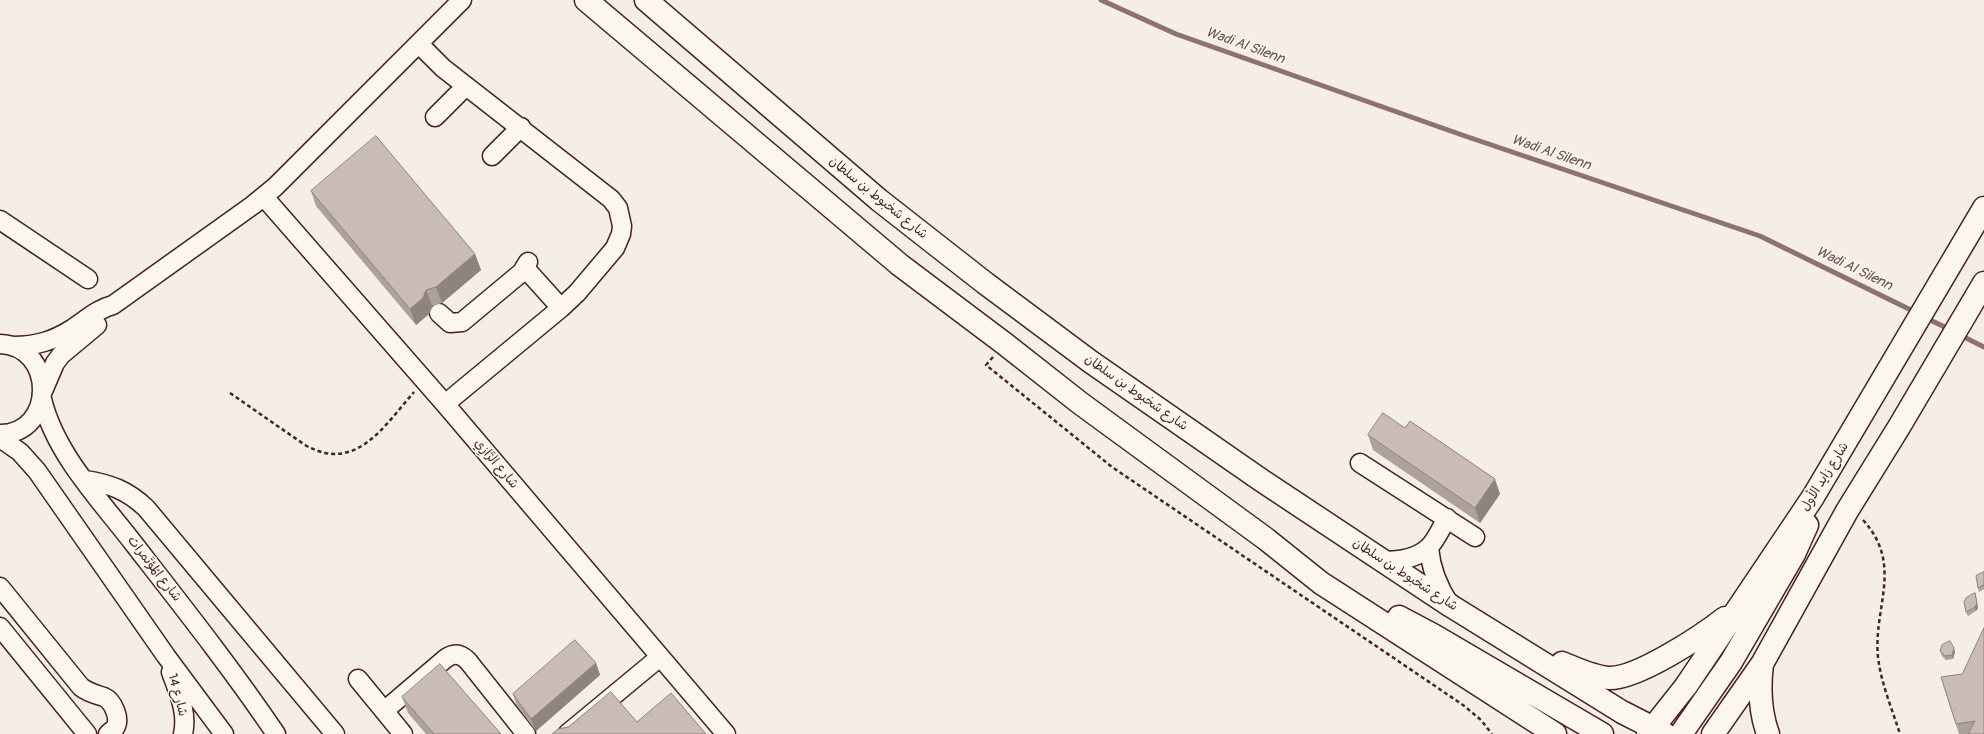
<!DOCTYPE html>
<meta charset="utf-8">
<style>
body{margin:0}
canvas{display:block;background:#f4eee4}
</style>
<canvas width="1984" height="734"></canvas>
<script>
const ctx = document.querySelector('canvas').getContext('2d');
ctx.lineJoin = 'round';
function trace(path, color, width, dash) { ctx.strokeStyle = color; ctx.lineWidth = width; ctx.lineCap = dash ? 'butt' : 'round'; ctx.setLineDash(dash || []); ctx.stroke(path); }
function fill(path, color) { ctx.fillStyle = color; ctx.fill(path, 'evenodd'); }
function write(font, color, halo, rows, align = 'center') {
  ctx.font = font + ' Pangolin,"Playpen Sans Arabic",sans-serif'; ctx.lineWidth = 3; ctx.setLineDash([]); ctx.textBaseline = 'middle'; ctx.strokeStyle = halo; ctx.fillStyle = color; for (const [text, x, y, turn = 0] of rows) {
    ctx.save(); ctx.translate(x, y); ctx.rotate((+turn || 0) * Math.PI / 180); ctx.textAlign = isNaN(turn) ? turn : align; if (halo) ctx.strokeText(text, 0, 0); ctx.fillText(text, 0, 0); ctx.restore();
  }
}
const stream = new Path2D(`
 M1101,0l75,34 289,102 295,100 157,77
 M1926,318l25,12
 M1960,335l24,12`);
const path = new Path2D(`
 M993,357l-7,8 126,102 351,238 18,15 11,14
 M230,393l75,52c51,29 79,-19 109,-53
 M1863,520c41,45 10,87 15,137 3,26 14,52 22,77`);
const minor = new Path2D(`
 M419,44l24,24 168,131 7,9 4,18 -1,8 -6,14 -38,45 -16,15 -116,96
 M435,117l31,-31
 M492,156l29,-29
 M264,197l181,207 281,330
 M0,220l88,59
 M525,268l36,40
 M439,313l11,10 12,-1 60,-50 6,-10
 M0,344c56,2 56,90 0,90
 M13,346c23,0 40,-5 59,-17 14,-9 25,-20 41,-24l140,-100 22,-18 187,-187
 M43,391l12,-28 6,-8 36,-30
 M42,399c13,55 59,102 92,145 49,63 98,125 142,190
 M0,438l20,14 17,19 129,185 58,78
 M1360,463l115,74
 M85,480c25,4 42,10 61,28l189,226
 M1429,548c2,22 9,39 21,57
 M1383,561c15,0 33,-2 45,-13 8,-7 13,-20 19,-30
 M0,587l81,100c8,6 14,7 23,10 9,4 17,22 11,31 -2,2 -5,4 -7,6
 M0,627l87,107
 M171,672c7,20 17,40 12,62
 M358,679l45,55
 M384,711l61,-52c8,-6 15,-6 23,2l58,73
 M567,734l93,-77`);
const major = new Path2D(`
 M586,0l314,265 105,79 75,59 186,136 55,44 234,151
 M646,0l233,200 106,83 106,79 170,118 190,126 171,106 43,22
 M1399,617l34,18 169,99
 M1562,663c15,6 31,14 47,15 28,1 93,-42 116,-60
 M1762,664c-3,24 -2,48 6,70
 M1648,734l38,-48 127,-189 171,-289
 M1681,734l50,-72 63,-108 13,-29
 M1713,734l49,-70 85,-153 52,-84 85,-144`);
const wall = new Path2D(`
 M311,191l164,63 6,16 -39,33 -10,3 -3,8 -13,11 -100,-119z
 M1368,435l132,59 -20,29 -107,-73z
 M1984,572v17l-5,3 -1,-4z
 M1975,593l1,4 2,11 -2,3 -8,5 -2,-4z
 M1940,651l15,1 -2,7 -7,1 -4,-4z
 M596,663l4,12 -64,56 -19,-25 -4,-12z
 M1941,677l43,57h-25z
 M402,697l99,37h-75l-18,-21z`);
const shadedWall = new Path2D(`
 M475,254l6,16 -39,33 -6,-16z
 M426,290l6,16 -3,8 -13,11 -6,-16z
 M1495,479l5,15 -20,29 -5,-15z
 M1975,593l1,4 2,11 -2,3 -1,-4z
 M1954,648l1,4 -2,7 -1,-4z
 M596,663l4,12 -64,56 -5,-12z`);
const building = new Path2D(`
 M376,136l99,118 -39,33 -10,3 -3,8 -13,11 -99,-118z
 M1383,413l22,15 5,-7 85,58 -20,29 -107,-73z
 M1984,572v13l-6,3 -2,-12z
 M1975,593l2,10 -2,4 -9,5 -2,-10 2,-4z
 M1984,628v106h-16l7,-13 -19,3 -15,-47 21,-3z
 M575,640l21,23 -65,56 -18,-25z
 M1950,641l4,7 -2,7 -7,1 -5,-5 2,-6z
 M440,664l61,70h-67l-32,-37z
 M611,692l26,30 34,-29 35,41h-154l6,-5 10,-2z`);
const streetNames = [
 ["شارع شخبوط بن سلطان",878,198,39],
 ["شارع شخبوط بن سلطان",1136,393,35],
 ["شارع الرَّازِي",496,464,50],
 ["شارع زايد الأول",1825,477,-58],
 ["شارع المُؤتَمرات",154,569,52],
 ["شارع شخبوط بن سلطان",1405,575,33],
 ["شارع 14",177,695,75]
];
const waterNames = [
 ["Wadi Al Silenn",1245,46,20],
 ["Wadi Al Silenn",1551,153,19],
 ["Wadi Al Silenn",1854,269,26]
];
trace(stream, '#8d7174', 5);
trace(minor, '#4a1f2b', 21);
trace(major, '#4a1f2b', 25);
trace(path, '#4a1f2b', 2.5, [4, 3]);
trace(minor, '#fbf7ec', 18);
trace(major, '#fbf7ec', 22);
fill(wall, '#aea19d');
fill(shadedWall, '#8d837f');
fill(building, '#cabbb6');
trace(building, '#8d837f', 1);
write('13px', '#4a1f2b', '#fbf7ec', streetNames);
write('italic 14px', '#714f56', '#fbf7ec', waterNames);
</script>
